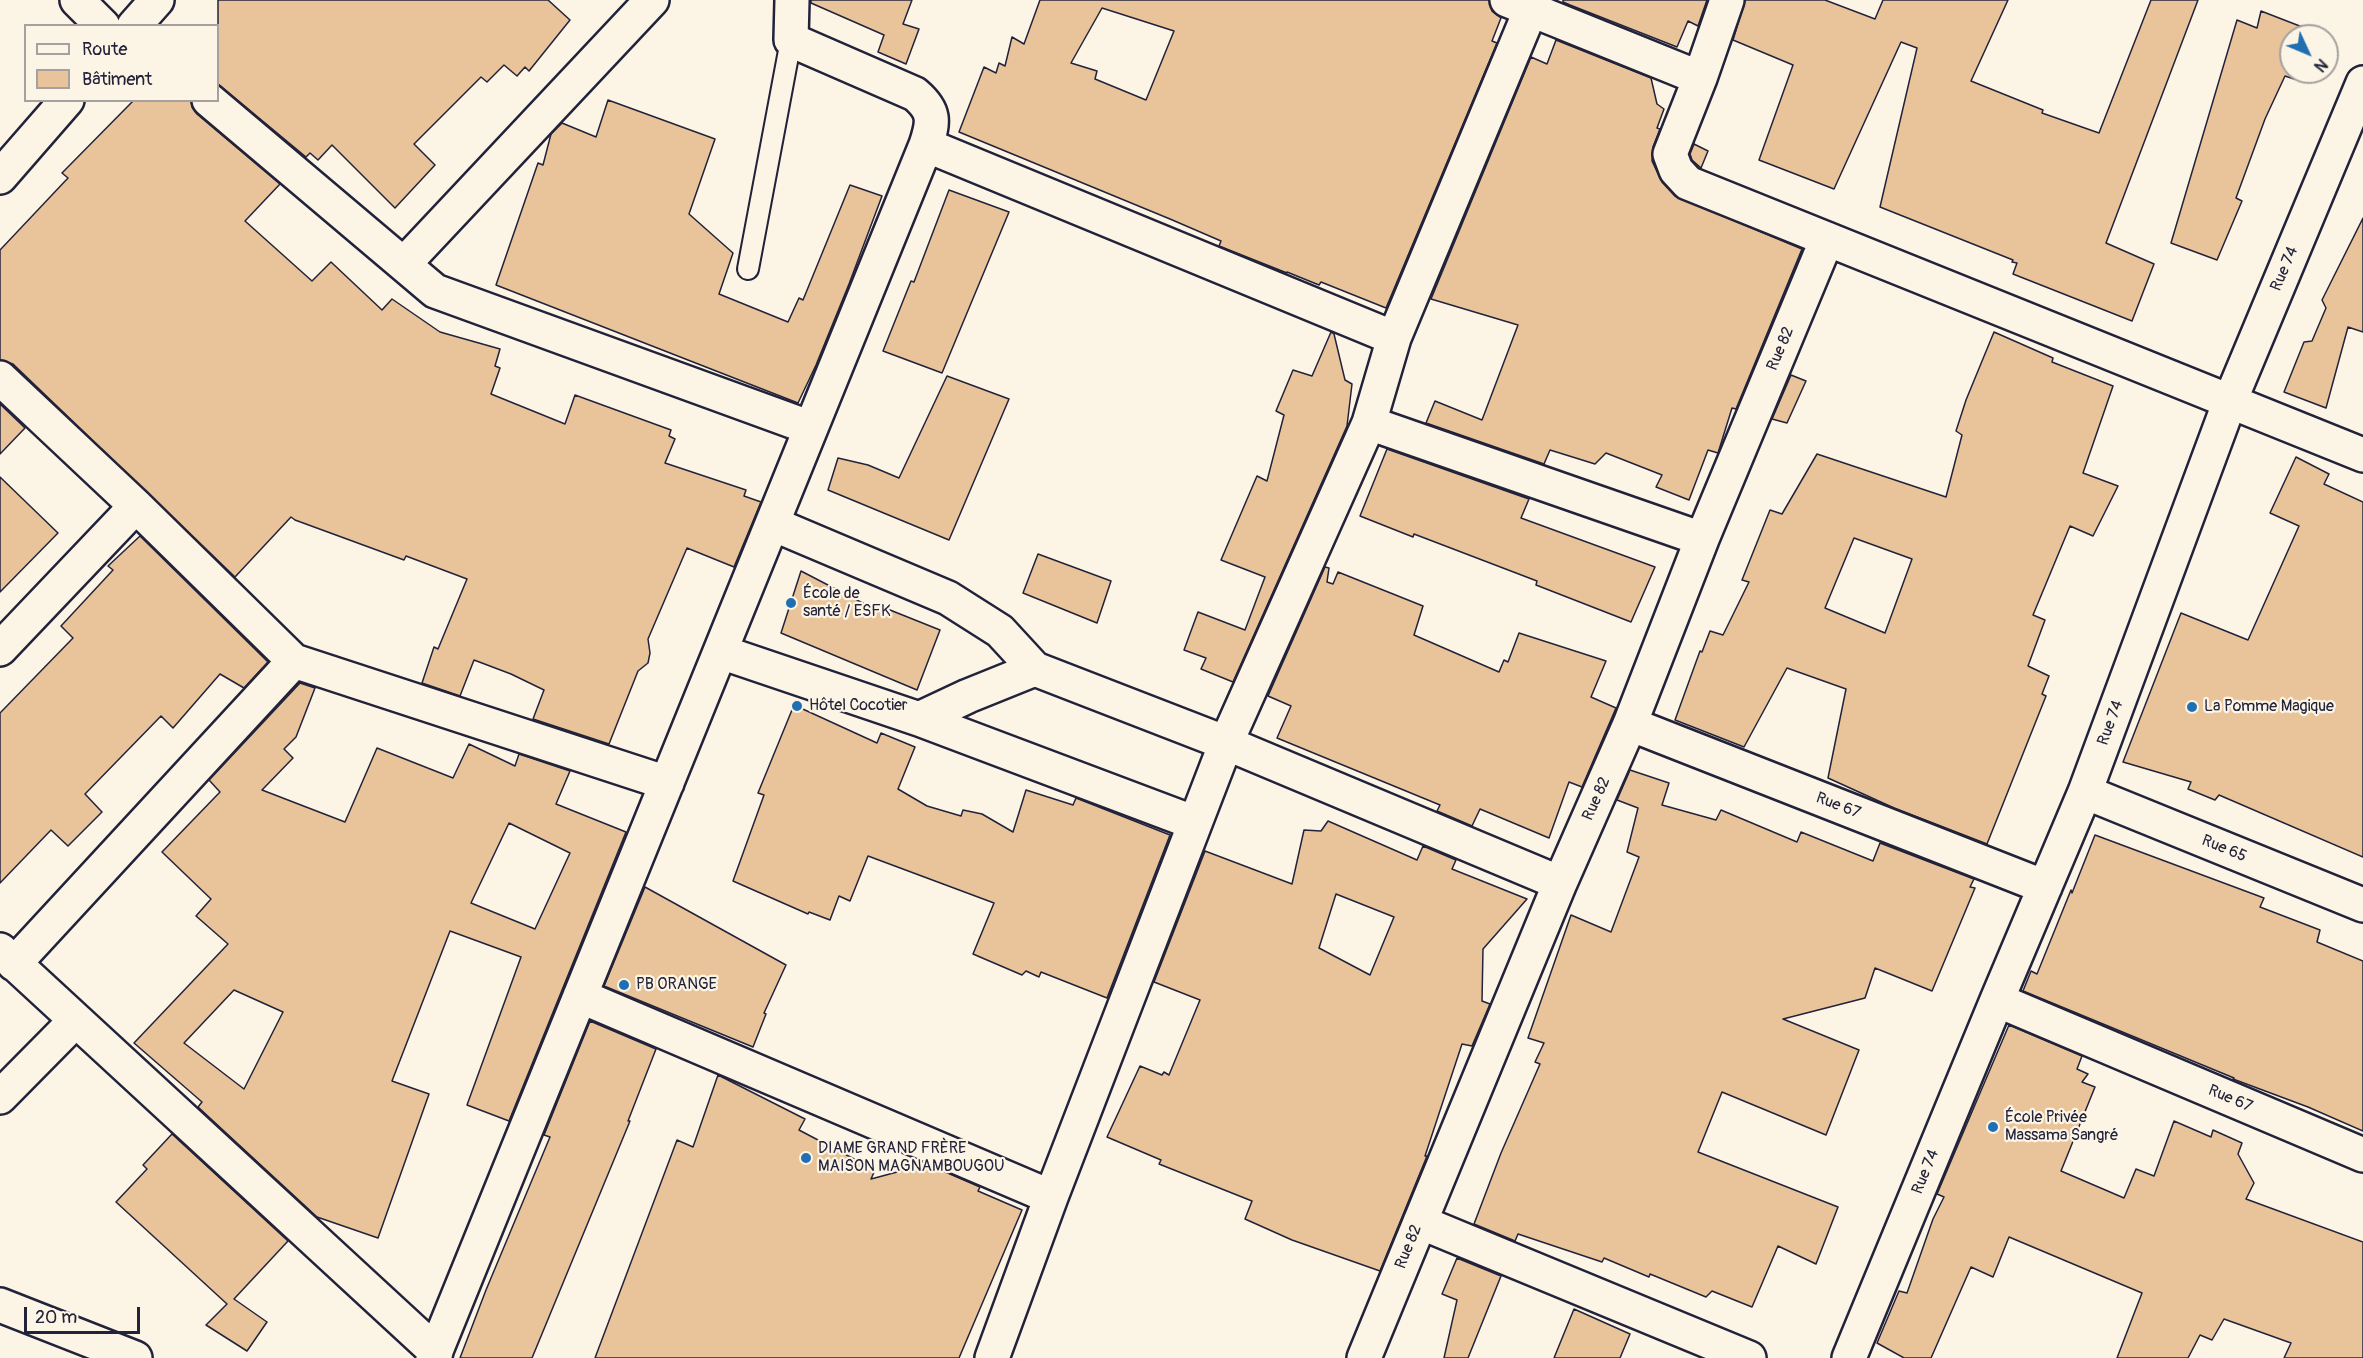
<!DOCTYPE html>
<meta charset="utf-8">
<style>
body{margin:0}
#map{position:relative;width:2363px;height:1358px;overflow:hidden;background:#fcf5e5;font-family:Pangolin,sans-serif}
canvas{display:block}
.legend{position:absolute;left:24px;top:24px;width:195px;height:78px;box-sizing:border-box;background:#fcf5e5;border:2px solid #a5a1a1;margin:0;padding:8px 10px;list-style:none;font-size:18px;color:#22223b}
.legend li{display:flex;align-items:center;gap:12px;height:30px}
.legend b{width:30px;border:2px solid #a5a1a1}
.north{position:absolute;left:2279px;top:24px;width:60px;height:60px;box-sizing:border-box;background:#fcf5e5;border:2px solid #a5a1a1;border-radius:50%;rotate:134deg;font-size:16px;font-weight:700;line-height:24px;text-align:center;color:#22223b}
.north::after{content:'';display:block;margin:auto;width:21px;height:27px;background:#1f6fb2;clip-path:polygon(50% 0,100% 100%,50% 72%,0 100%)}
.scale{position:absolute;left:24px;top:1307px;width:116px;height:27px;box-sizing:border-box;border:3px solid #22223b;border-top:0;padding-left:8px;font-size:18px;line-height:21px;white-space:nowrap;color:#22223b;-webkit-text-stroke:4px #fcf5e5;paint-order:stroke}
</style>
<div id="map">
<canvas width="2363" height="1358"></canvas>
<ul class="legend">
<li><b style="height:8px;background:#fcf5e5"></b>Route</li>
<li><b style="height:16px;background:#e9c49a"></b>Bâtiment</li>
</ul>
<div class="north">N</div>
<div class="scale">20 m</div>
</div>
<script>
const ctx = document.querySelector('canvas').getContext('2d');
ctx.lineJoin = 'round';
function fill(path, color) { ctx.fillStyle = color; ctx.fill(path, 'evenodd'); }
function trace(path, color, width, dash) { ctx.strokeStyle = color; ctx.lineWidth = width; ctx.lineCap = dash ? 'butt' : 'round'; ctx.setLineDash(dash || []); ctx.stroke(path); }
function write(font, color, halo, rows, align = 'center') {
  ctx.font = font + ' Pangolin,sans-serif'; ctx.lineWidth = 4.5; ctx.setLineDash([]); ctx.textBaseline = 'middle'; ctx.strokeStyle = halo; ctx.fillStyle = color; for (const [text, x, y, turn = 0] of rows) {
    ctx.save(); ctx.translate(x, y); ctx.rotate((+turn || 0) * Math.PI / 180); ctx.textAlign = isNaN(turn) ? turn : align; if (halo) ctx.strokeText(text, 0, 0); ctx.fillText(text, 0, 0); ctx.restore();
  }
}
const building = new Path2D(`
 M218,0h330l22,20 -41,51 -4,-4 -8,9 -13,-11 -17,17 -6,-5 -67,67 21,21 -40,43 -63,-63 -14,15 -8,-7 -4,4 -88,-73z
 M811,0h101l-9,24 16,5 -13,35 -28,-12 6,-17 -73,-32z
 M1040,0h449l3,11 9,7 -9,23 5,2 -111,265 -65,-26 -2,3 -32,-13v1l-68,-27 2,-5 -51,-22 -211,-87 25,-65 12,6 3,-10 6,3 7,-29 12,7zM1102,8l72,23 -28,69 -51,-21 2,-8 -26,-8z
 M1563,0h144l-9,26 -10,-5 -11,26 -107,-42 -7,-3z
 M1745,0h80l50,19 8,-19h125l-37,81 72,29 -1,3 57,20 52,-133h47l-92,243 48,21 -22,57 -119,-47 4,-11 -5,-1 1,-2 -133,-53 37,-159 -16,-6 -67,147 -75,-29 34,-95 -60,-25z
 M2261,11l49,19 -2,6h-17v36h5l-2,7 -9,-3 -20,43 -29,79 6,3 -25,59 -46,-17 66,-223 20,8z
 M1556,40l95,38 6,26 7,5 -7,19 3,1 -7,18 -1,14 10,21 13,14 127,53 -66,160 -4,-1 -14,45 -10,-3 -19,50 -33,-13 6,-12 -56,-22 -11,11 -45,-14 -6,14 -118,-41 9,-22 47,19 36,-95 -87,-26 100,-242 16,7z
 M134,100h57l1,7 5,7 83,70 -35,37 67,60 19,-19 51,48 10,-11 48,33 60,17 -5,17 5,2 -9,26 74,30 10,-29 96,35 -2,6 6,3 -10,24 81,27 -2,6 17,6 -27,65 -47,-19 -39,91 2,14 -2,10 -10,8 -29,73 -76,-25 11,-29 -33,-16 -37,-14 -14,36 -38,-13 12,-36 4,2 29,-70 -61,-23 -2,4 -109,-40 -4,-3 -56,60 -222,-213 -13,-4v-110l68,-72 -6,-5z
 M608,100l107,39 -26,75 44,39 -14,41 69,28 11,-24 4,2 47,-115 32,11 -33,88 -33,81 -18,38 -302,-118 42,-122 5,2 8,-31 11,-11 34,14z
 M1694,144l14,7 -7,17 -9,-8 -2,-6z
 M949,190l60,22 -67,161 -59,-22 28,-70 3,1z
 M2363,218v114l-15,-5 -22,81 -42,-16 20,-50 8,-1 14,-33 -4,-8z
 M1331,332l3,2 11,46 7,4 -5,42 -114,256 -32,-13 5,-11 -22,-8 14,-38 47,18 20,-53 -44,-17 36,-84 10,5 17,-66 -8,-4 17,-41 19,6z
 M1994,332l59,26 -1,4 61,24 -30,87 35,13 -25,50 -23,-10 -37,89 12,5 -17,46 21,10 -7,18 4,2 -59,148 -93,-36 -66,-30 18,-89 -59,-21 -43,79 -69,-27 25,-69 2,1 8,-21 13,4 26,-53 -7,-2 28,-70 12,4 35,-60 129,43 16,-62 -6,-4 10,-31zM1854,538l58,21 -27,74 -60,-25z
 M1791,375l15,6 -19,42 -15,-4z
 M947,376l62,23 -60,141 -121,-50 10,-32 30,7 31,13z
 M0,404l25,24 -25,26z
 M1387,449l142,50 -8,19 134,49 -24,55 -95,-37 1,-4 -123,-47 -1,3 -53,-21z
 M2296,457l33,17 -5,10 39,18v355l-144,-62 -4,5 -27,-11 3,-7 -68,-20 58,-149 67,27 51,-114 -29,-13z
 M0,477l58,56 -58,59z
 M140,536l128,126 -24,26 -24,-14 -47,54 -12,-12 -76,78 17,18 -34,34 -17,-16 -51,53v-170l73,-75 -12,-12 52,-56 -5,-4z
 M1038,554l73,27 -14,42 -74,-30z
 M1325,567l4,1 -2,14 6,2 5,-12 85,34 -9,29 85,37 5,-12 4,2 11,-29 87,28 -15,36 25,11 -34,79 -13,-5 -20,56 -69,-29 -8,17 -35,-15 3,-6 -163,-67 14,-32 -23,-10z
 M801,571l77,40 2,-5 60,24 -23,60 -136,-57z
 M300,683l15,5 -19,49 -12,12 9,9 -31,32 83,32 32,-74 76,30 16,-34 46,22 4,-12 51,17 -14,33 70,28 -117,289 -42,-16 54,-148 -71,-26 -58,150 37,13 -51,144 -61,-21 -119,-110 4,-5 -68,-59 94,-99 -32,-28 15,-17 -49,-47 58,-60 -11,-12zM509,823l61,30 -35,76 -64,-26zM234,990l49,22 -39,77 -60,-46z
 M794,705l83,38 4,-10 34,14 -17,42 29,17 34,10 2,-6 19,4 31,18 13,-42 47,15 3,-7 94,37 -63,163 -66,-26 -2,5 -13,-6 -4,4 -49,-21 21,-51 -126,-47 -18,45 -11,-5 -9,24 -21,-8 -1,2 -75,-33 31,-86 -6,-2z
 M1630,770l39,13 -7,22 54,15 5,-10 76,32 4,-10 72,29 7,-18 94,36 -4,8 5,1 -43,103 -57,-23 -10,30 -82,21 76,31 -33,85 -104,-43 -24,60 140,55 -22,57 -38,-18 -26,61 -40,-16 -6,6 -56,-23 -1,3 -45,-19 -2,4 -84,-28 -3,7 -41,-17 27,-71 39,-89 -5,-2 9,-19 -16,-5 43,-123 40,17 28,-75 -12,-5 11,-44 -21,-8z
 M1328,821l89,39 6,-14 33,14 -4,9 75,30 -44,50 -1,52 8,3 -18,42 -10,-2 -37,112h2l-47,115 -88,-31 -47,-21 7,-18 -93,-37 2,-4 -54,-23 33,-71 22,9 2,-3 5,3 31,-75 -46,-18 51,-131 87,33 12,-54 17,1zM1336,894l58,23 -24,58 -51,-27z
 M2095,835l169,63 -4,9 60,23 -3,12 46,19v170l-55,-24 -75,-28 1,-1 -211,-87 8,-20 6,3 34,-84 1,3z
 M645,887l141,78 -22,48 2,1 -13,33 -149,-61z
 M590,1021l66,28 -28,72h2l-98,237h-72l26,-68 64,-153 -6,-2z
 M2009,1025l73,31 -5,13 11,5 -6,8 13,5 -34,84 63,27 12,-29 18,7 20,-55 37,16 2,-7 29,13 -4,11 16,29 -8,16 117,43v116h-79l7,-15 -67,-24 -12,21 -12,-5 -12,23h-71l25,-65 -133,-56 -16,40 -22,-10 -40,91h-27l-27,-15 22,-52 8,2 26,-74 11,-22 -7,-3z
 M718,1075l87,44 -6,11 76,40 -4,9 56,-15 53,23 -2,4 44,19 -63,148h-364l82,-218 16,7z
 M172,1134l116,107 -54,58 33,23 -20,29 -41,-26 21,-21 -111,-102 31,-33 -4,-4z
 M1457,1258l44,18 -33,82h-24l13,-58 -15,-6z
 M1574,1309l56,25 -10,24h-66z`);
const lane = new Path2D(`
 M748,269l43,-229`);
const street = new Path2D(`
 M77,0l26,26
 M1507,0l193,78
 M1727,0l-27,78 -30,76 6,16 12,13 675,272
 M134,26l23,-26
 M209,100l226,191 376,137
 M926,145l468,193
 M0,177l67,-77
 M404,264l248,-264
 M0,378l136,128 158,155 373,122
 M1369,423l333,116
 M773,524l175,74 52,33 35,38 191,74 334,140
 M0,649l136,-143
 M721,652l198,67 49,-23 67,-27
 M919,719l276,104
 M1630,724l415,163
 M2085,792l278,113
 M0,950l436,402
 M14,964l280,-303
 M580,996l471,201
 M1997,1000l366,155
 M0,1097l75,-76
 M1420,1222l329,136
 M0,1305l135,53
 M433,1358l493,-1213c8,-24 9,-34 -11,-51l-124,-54 1,-40
 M992,1358l59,-161 175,-454 143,-320 25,-85 137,-329
 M1364,1358l196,-475 70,-159 72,-185 125,-300
 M1849,1358l148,-358 88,-208 145,-391 133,-318`);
const markers = [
 [791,603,6,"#1f6fb2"],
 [797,706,6,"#1f6fb2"],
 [2192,707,6,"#1f6fb2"],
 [624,985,6,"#1f6fb2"],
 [1993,1127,6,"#1f6fb2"],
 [806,1158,6,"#1f6fb2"]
];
const streetNames = [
 ["Rue 74",2285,269,-67],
 ["Rue 82",1781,349,-67],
 ["Rue 74",2111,723,-70],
 ["Rue 82",1597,799,-66],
 ["Rue 67",1838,806,21],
 ["Rue 65",2224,849,22],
 ["Rue 67",2230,1099,23],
 ["Rue 74",1926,1172,-68],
 ["Rue 82",1409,1247,-68]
];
const poiNames = [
 ["École de",803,594],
 ["santé / ESFK",803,612],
 ["Hôtel Cocotier",809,706],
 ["La Pomme Magique",2204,707],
 ["PB ORANGE",636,985],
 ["École Privée",2005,1118],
 ["Massama Sangré",2005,1136],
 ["DIAME GRAND FRÈRE",818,1149],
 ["MAISON MAGNAMBOUGOU",818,1167]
];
fill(building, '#e9c49a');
trace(building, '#22223b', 1.5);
trace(lane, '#22223b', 24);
trace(street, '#22223b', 38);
trace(lane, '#fcf5e5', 20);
trace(street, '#fcf5e5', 33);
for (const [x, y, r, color] of markers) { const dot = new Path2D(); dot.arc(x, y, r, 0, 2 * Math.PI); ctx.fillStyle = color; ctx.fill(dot); trace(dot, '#fcf5e5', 2); }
write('16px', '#22223b', '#fcf5e5', streetNames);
write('16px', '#22223b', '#fcf5e5', poiNames, 'left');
</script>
